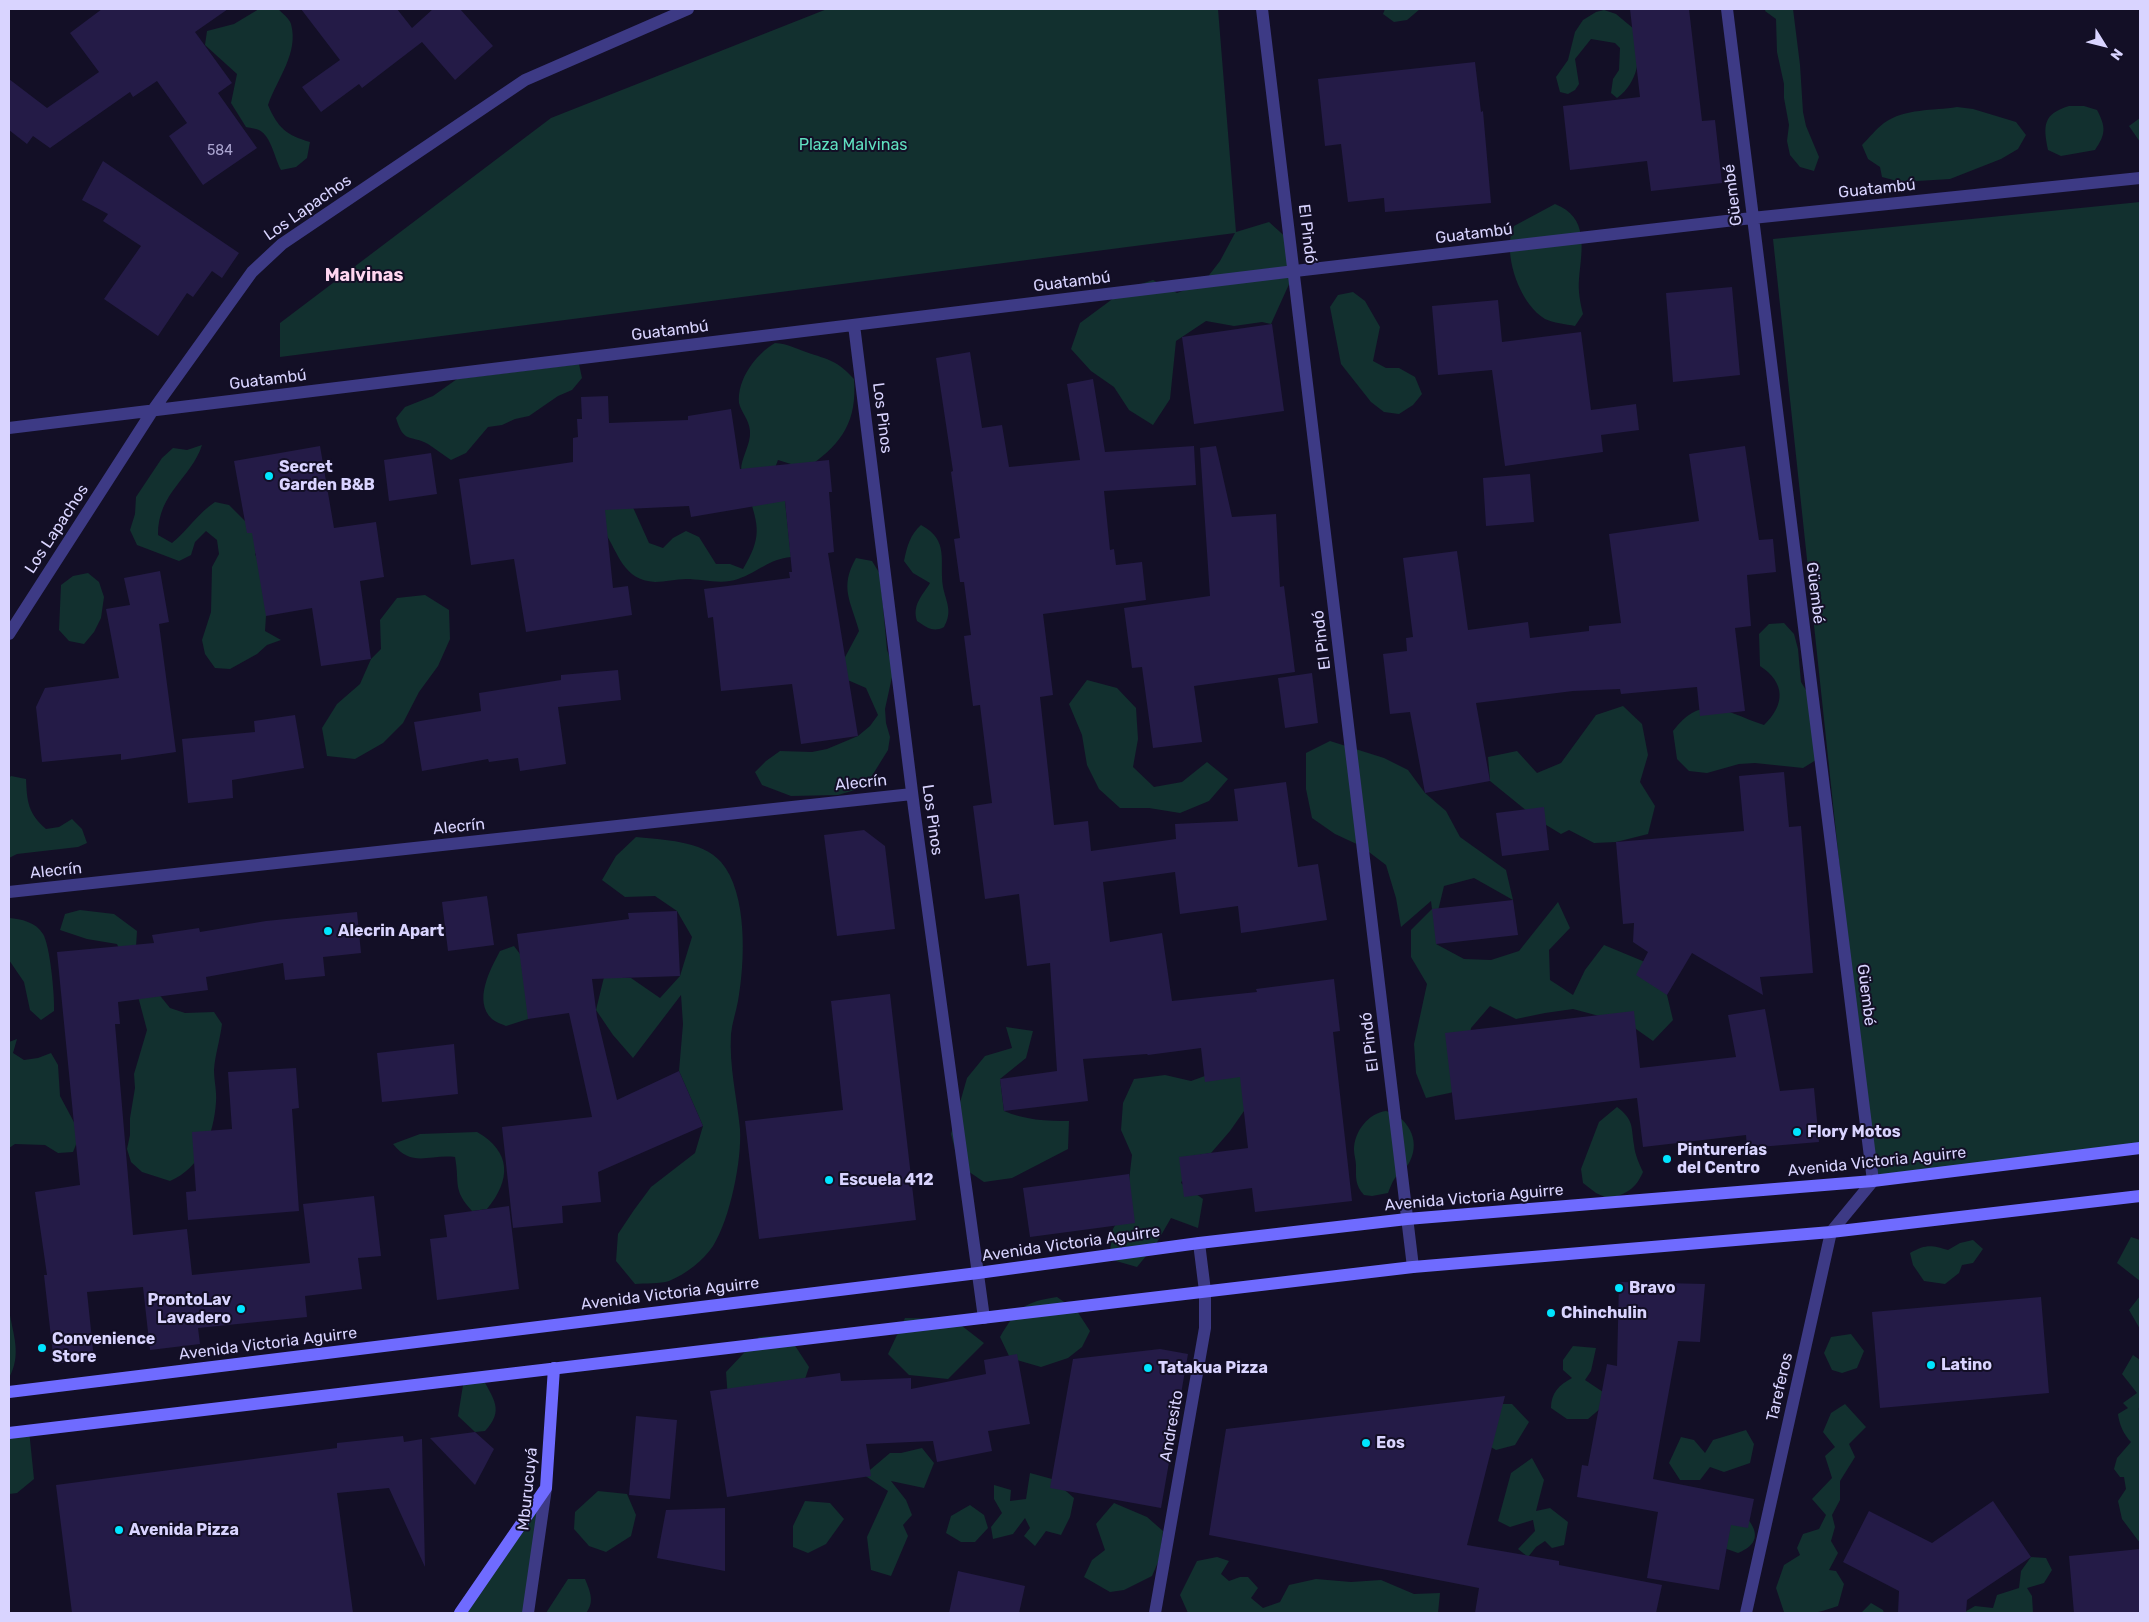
<!DOCTYPE html>
<meta charset="utf-8">
<style>
body{margin:0}
#map{position:relative;width:2149px;height:1622px;overflow:hidden;background:#130f26;font-family:Rubik,sans-serif}
canvas{display:block}
.frame{position:absolute;inset:0;border:10px solid #d9d4ff;pointer-events:none}
.north{position:absolute;left:2079px;top:20px;width:50px;height:50px;-webkit-text-stroke:4px #130f26;paint-order:stroke;rotate:126deg;font-size:14px;font-weight:700;line-height:20px;text-align:center;color:#d9d4ff}
.north::after{content:'';display:block;margin:auto;width:18px;height:22px;background:#d9d4ff;clip-path:polygon(50% 0,100% 100%,50% 72%,0 100%)}
</style>
<div id="map">
<canvas width="2149" height="1622"></canvas>
<div class="frame"></div>
<div class="north">N</div>
</div>
<script>
const ctx = document.querySelector('canvas').getContext('2d');
ctx.lineJoin = 'round';
function fill(path, color) { ctx.fillStyle = color; ctx.fill(path, 'evenodd'); }
function trace(path, color, width, dash) { ctx.strokeStyle = color; ctx.lineWidth = width; ctx.lineCap = dash ? 'butt' : 'round'; ctx.setLineDash(dash || []); ctx.stroke(path); }
function write(font, color, halo, rows, align = 'center') {
  ctx.font = font + ' Rubik,sans-serif'; ctx.lineWidth = 4; ctx.setLineDash([]); ctx.textBaseline = 'middle'; ctx.strokeStyle = halo; ctx.fillStyle = color; for (const [text, x, y, turn = 0] of rows) {
    ctx.save(); ctx.translate(x, y); ctx.rotate((+turn || 0) * Math.PI / 180); ctx.textAlign = isNaN(turn) ? turn : align; if (halo) ctx.strokeText(text, 0, 0); ctx.fillText(text, 0, 0); ctx.restore();
  }
}
const green = new Path2D(`
 M259,9h19c4,4 11,9 13,15 8,29 -14,55 -23,81 10,23 18,30 42,37l-3,16 -11,9 -15,3c-6,-11 -9,-30 -19,-38 -3,-3 -11,-4 -16,-5l-15,-24 6,-29 -32,-29 2,-14 27,-7z
 M827,9h391l18,223 33,-10 21,19 5,30 -24,53 -9,-2 -28,4 -28,-5 -30,20 -6,58 -17,26 -24,-15 -15,-23 -23,-16 -20,-22 9,-26 46,-34 27,-9 24,13 26,-10 17,-22 15,-28 -955,124v-34l271,-205z
 M1385,9h35l-13,11 -13,2 -11,-8z
 M1766,9h27l7,56 3,47 3,14 13,31 -5,14 -14,-4 -10,-12 -3,-14 2,-16 -5,-27v-14l-7,-32 -1,-33 -11,-8z
 M1604,10l12,4 24,20c-1,25 -1,48 -23,64l-6,-5 2,-14 6,-9 1,-22 -5,-5 -24,-4 -16,20 4,25 -4,6 -7,4 -8,-2 -4,-15 12,-17 7,-28 8,-12 13,-8z
 M2069,106h15l13,4c9,17 9,24 -2,40l-34,6 -13,-6c-5,-25 -5,-36 21,-44z
 M1957,107l16,2 43,13 10,13 -8,14 -17,10 -51,20 -49,3 -19,-5 -2,-10 -12,-8 -6,-14c7,-7 14,-16 22,-22 21,-15 49,-12 73,-16z
 M2140,118v24l-11,-16z
 M2140,202v946l-267,33 -100,-942z
 M1555,204c34,13 27,45 24,75 -1,12 1,23 4,35l-8,12c-9,-2 -22,-3 -30,-7 -23,-14 -37,-52 -35,-78 0,-5 3,-10 4,-15z
 M1353,292l12,9 15,26 -7,34 13,7h13l16,9 7,17 -9,11 -14,9 -15,-2 -13,-10 -30,-38 -11,-57 8,-12z
 M775,343c14,1 19,5 31,9 23,8 31,8 48,27 3,42 -11,63 -44,87l-16,-1 -16,-5 -5,13 12,28 6,56c-22,2 -33,15 -53,22 -16,6 -36,0 -52,0 -10,0 -21,3 -31,3 -32,-2 -36,-28 -51,-51l-78,-18 105,-10 18,40 14,5 10,-10 13,-7 13,6 17,27h14l13,5c19,-32 16,-42 5,-76 -2,-7 -6,-15 -7,-22 0,-14 10,-26 9,-40 -1,-12 -9,-19 -11,-28 -2,-24 17,-49 36,-60z
 M579,364l3,14 -10,12 -14,6 -29,20 -14,3 -13,6 -14,2 -22,26 -15,7c-8,-5 -15,-11 -23,-16 -19,-10 -24,0 -32,-26l9,-11 28,-11 24,-17z
 M202,445c-11,34 -44,47 -44,90l14,8c16,-13 26,-30 43,-41l14,3 20,20 12,22 -6,7 6,14 12,41 -7,7 -1,15 16,9 -14,5 -10,9 -27,15 -15,-1 -10,-14 -3,-14 9,-28 1,-45 7,-13 -2,-14 -11,-9 -11,11 -4,13 -12,6 -42,-16 -7,-15 5,-16 1,-17 26,-39 11,-10 14,2z
 M921,525c29,15 18,37 22,62 3,15 10,24 1,40 -11,6 -18,0 -27,-6 -5,-16 5,-25 13,-38l-17,-10 -9,-12c3,-15 6,-26 17,-36z
 M856,558l16,3 8,13 7,76 5,14v13l-7,32 1,14 4,14 -2,13 -23,37 -27,8 -47,1 -29,-11 -7,-13 11,-11 14,-10 32,1 15,-3 31,-13 12,-10 8,-11 -12,-27 -16,-7 -16,-3 25,-47c-8,-30 -20,-43 -3,-73z
 M88,573l11,9 5,15 -3,21 -7,14 -10,12 -15,-3 -10,-11 2,-45 12,-9z
 M425,595l24,15 1,29 -12,27 -19,26 -16,31 -20,20 -28,16 -28,-3 -5,-28 15,-24 23,-20 11,-25 10,-10 -1,-29 17,-22z
 M1784,623l10,11 4,15 3,33 8,13 7,65 -13,8 -48,-5 -16,1 -32,9 -18,-2 -12,-12 -4,-28c31,-40 53,-18 91,-6 21,-20 22,-42 -4,-59l-1,-32 10,-10z
 M1087,680l30,8 19,20 2,31 -5,28 21,20 28,-5 25,-20 21,17 -19,22 -29,12 -31,-5h-29l-21,-19 -12,-24 -5,-30 -13,-31z
 M1623,706l19,18 6,31 -8,27 15,24 -7,28 -32,8 -22,1 -25,-13 -8,4 -23,-14 -48,-39 -2,-24 29,-6 20,22 24,-10 35,-48z
 M1330,741l54,17 24,12 17,23 21,18 14,26 46,33 7,30 -39,-22 -30,8 -7,29 -1,29 28,15 27,1 28,-9 39,-49 12,26 -21,22 1,30 23,15 12,-25 19,-25 53,22 10,28 6,25 -20,21 -24,-17 -56,-15 -28,4 -29,6 -26,-13 -19,22 -6,33 -11,31 -28,6 -10,-25 -2,-29 13,-60 -16,-27v-27l21,-21 -1,-8 -30,26 -5,-29 -10,-33 -25,-19 -26,-12 -23,-16 -6,-29v-36z
 M11,776l15,3c1,23 2,34 20,50l13,-2 13,-8 10,10 5,14 -9,4 -61,7 -8,4v-80z
 M636,837c26,3 66,3 85,25 27,31 24,101 17,139 -2,11 -6,22 -7,33 -2,32 6,64 9,95 2,31 -10,90 -27,117 -10,15 -27,28 -44,35 -9,3 -24,2 -34,3l-19,-23 2,-27 16,-24 17,-23 44,-34 8,-27 -24,-55 4,-47 -2,-29 -48,63 -20,-23 -17,-25 8,-33 27,1 29,20 20,-22 12,-39 -15,-26 -22,-15 -30,1 -23,-17 14,-24z
 M80,910l34,4 23,17 -1,16 17,40 17,21 15,5 29,-1 8,12c-2,16 -7,31 -8,46 0,11 3,21 2,32 -2,32 -15,66 -46,79l-28,-9 -11,-10 -4,-13 3,-14v-17l5,-30 -1,-14 13,-44 -12,-45 -18,-41 -30,-5 -27,-9 5,-16z
 M9,918c12,1 27,4 34,16 7,11 12,63 11,77l-13,9 -11,-10 -6,-28 -15,-22z
 M514,946l9,12 7,44 -2,17 -22,7c-4,-2 -11,-4 -14,-7 -19,-18 -2,-49 8,-68z
 M1006,1027l27,4 -7,27 -26,21 4,32c20,9 43,10 65,10l-1,28 -56,29 -28,4 -25,-17 -8,-31 16,-56 18,-22 27,-8z
 M17,1039l-4,14 11,7 14,-2 13,-5 7,12 2,31 16,30 1,16 -4,10 -15,1 -13,-8 -30,-1 -6,4v-106z
 M1216,1072l29,4 -1,35 -14,20 -19,22 -18,3 -12,27 22,16 -5,29 -27,-10 -15,26 -19,23 -28,-8 4,-30 13,-23 6,-51 -11,-25 2,-27 11,-24 31,-4 26,6z
 M1617,1107c17,13 14,19 17,38 1,10 5,18 9,27 -8,18 -16,21 -34,27l-13,-6 -13,-10 -2,-14 18,-47z
 M1386,1111c21,5 35,29 24,50 -3,7 -10,11 -15,17 -3,4 -5,10 -7,15l-16,3 -8,-1c-9,-10 -8,-17 -8,-29 0,-6 -2,-11 -2,-16 0,-19 15,-37 32,-39z
 M477,1132c35,20 34,48 10,77l-15,2c-20,-22 -12,-27 -17,-54 -26,-3 -43,11 -62,-13l27,-10z
 M2131,1237l9,3v41l-23,-18z
 M1973,1240l10,9 -10,14 -11,2 -3,8 -14,11 -21,-3 -11,-16 -3,-12c16,-9 21,-8 38,-3l12,-7z
 M2140,1296v33l-11,-19z
 M1057,1297l20,14 13,20 -8,16 -14,11 -27,9 -31,-9 -10,-21c17,-29 24,-35 57,-40z
 M9,1310c4,25 13,44 0,68z
 M905,1318l48,1 31,24 -36,36 -39,-4 -21,-21z
 M1851,1334l13,17 -7,17 -15,5 -10,-3 -8,-17 7,-16z
 M788,1335l21,32 -9,27 -72,5 -2,-27 33,-35z
 M1573,1346l23,2 -5,23 -6,9 18,12 -2,16 -13,11h-21l-16,-11c0,-15 8,-23 21,-30l-9,-8v-10z
 M2133,1355l7,5v48l-2,1 2,1v133l-18,-24 -4,-18 8,-12 -2,-12h-4l-6,-8 3,-11 14,-16c-7,-7 -12,-18 -13,-28l10,-6 -5,-5 14,-10 -15,-19z
 M482,1377c11,22 23,33 3,54l-10,1 -17,-16 6,-37z
 M1493,1404h19l17,18 -14,23 -19,5 -14,-8z
 M1845,1404l21,23 -17,17 6,13 -15,24v19l-8,15 3,12 -4,14 7,12 -9,17 7,1 8,13 -6,22c-17,6 -36,11 -54,6l-8,-24 8,-23 16,-10 -3,-7 6,-14 16,-5 7,-14 -14,-16 20,-21 -7,-22 10,-9 -12,-15 8,-19z
 M29,1430l5,49 -17,14 -8,1v-62z
 M1746,1430l8,14 -4,19 -26,9 -14,-5 -10,13h-20l-11,-17 12,-26 13,3 11,13 8,-13z
 M922,1448l12,15 -10,25 -33,-7 15,19 6,15 -9,10 5,11 -17,40 -20,-6 -4,-33 21,-46 -24,-16 26,-22h11z
 M1532,1458l12,22 -8,31 14,-3 18,14 -4,23 -12,3 -7,-7 -9,6 -8,10 -10,-8 17,-18 -2,-11 -23,7 -12,-6 13,-48z
 M1030,1473l22,6 22,19 -4,19 -9,18 -15,-4 -11,15 -11,-10 6,-8 -5,-10 -12,16 -20,5 -2,-12 11,-14 -8,-14v-14l17,5 -1,11 16,-2z
 M546,1488l-18,125h-68z
 M598,1491l29,3 9,21 -5,21 -25,16 -17,-6 -15,-17 1,-17z
 M805,1501l25,2 14,16 -18,25 -18,9 -15,-6v-21z
 M1114,1503l33,14 16,14 -4,29 -7,16 -28,14 -14,2 -26,-15 8,-17 13,-10 -9,-26z
 M970,1505l14,10 4,13 -13,14h-14l-15,-9 5,-17z
 M1747,1518c13,16 10,27 -9,35l-14,-5 -2,-27z
 M1217,1557l12,4 -8,13 8,7 11,-4h8l10,11 -7,10 12,10 17,-6 9,-17 27,-6 35,3 30,-2 33,14 26,-1 -2,20h-250l-8,-18 17,-34z
 M2031,1557l15,1 6,12 -8,13 -17,5 5,8 1,17h-70l12,-7 18,2 4,-13 22,-7 2,-17z
 M568,1579h17c5,12 10,23 1,34h-40z
 M1871,1603l12,7 1,3h-23z`);
const building = new Path2D(`
 M102,9h126l-33,23 37,51 -14,10 39,55 -54,37 -34,-49 18,-13 -30,-42 -24,16 -3,-5 -80,56 -17,-12 -6,8 -18,-14v-51l38,29 52,-36 -29,-39z
 M301,9h96l15,19 21,-19h27l33,37 -38,34 -33,-38 -60,46 -3,-4 -38,28 -19,-25 38,-27z
 M1630,9h59l13,112 13,-1 7,63 -71,8 -4,-30 -77,9 -7,-64 77,-9z
 M1475,62l6,50 2,-1 8,92 -106,9 -1,-14 -36,4 -7,-58 -16,2 -7,-67z
 M103,161l136,92 -17,25 -10,-7 -19,26 -6,-4 -29,43 -54,-37 37,-53 -38,-25 5,-7 -26,-14z
 M1732,287l8,88 -67,7 -7,-89z
 M1498,300l4,42 79,-10 10,78 45,-6 3,26 -38,5 2,17 -98,14 -13,-96 -54,5 -6,-69z
 M1272,324l12,87 -90,13 -12,-87z
 M970,352l12,76 20,-3 7,42 71,-7 -13,-76 26,-5 12,73 89,-6 2,39 -92,6 6,59 4,-1 2,16 26,-3 4,38 -103,14 10,81 -13,2 14,128 34,-4 3,30 85,-12 -1,-15 63,-3 -4,-32 52,-7 12,85 20,-3 9,56 -86,13 -3,-27 -58,8 -5,-42 -72,10 7,60 52,-9 10,68 85,-9 -1,-3 78,-10 6,52 -7,1 19,169 -97,11 -3,-24 -68,9 -5,-40 69,-9 -8,-71 -35,5 -4,-34 -53,7 -1,-1 -64,5 5,42 -84,10 -4,-32 57,-8 -7,-108 -23,3 -8,-72 -34,5 -12,-93 19,-3 -12,-98 -7,1 -9,-70 7,-1 -7,-53h-4l-6,-43 6,-1 -9,-66 2,-1 -17,-113z
 M608,396l1,27 79,-3v-4l43,-7 9,60 89,-9 3,32h-3l5,60 -6,1 30,183 -57,8 -9,-60 -71,7 -8,-74 -5,1 -4,-29 86,-11 -1,-6h3l-7,-71 -94,16 -2,-11 -84,4 8,78 15,-2 4,29 -106,17 -12,-73 -43,6 -12,-86 114,-17v-24l5,-1 -1,-18h5l-1,-22z
 M320,446l14,82 42,-6 8,55 -24,4 11,78 -50,7 -9,-58 -46,8 -14,-83h-5l-13,-72z
 M1216,446l16,71 44,-3 4,73 4,-1 11,86 -101,14 8,56 -49,6 -11,-81 -10,1 -8,-60 86,-12 -10,-148z
 M1745,446l14,94 14,-1 3,33 -29,3 4,51 -16,2 10,83 -45,5 -3,-29 -76,7 -1,-5 -47,2 -97,12 14,78 -65,12 -15,-81 -20,2 -7,-60 24,-3 -1,-13 7,-1 -10,-79 54,-7 11,79 60,-8 2,16 59,-7v-5l32,-3 -12,-89 90,-13 -10,-67z
 M431,453l6,41 -48,7 -5,-41z
 M1530,474l4,48 -48,4 -3,-48z
 M160,571l9,51 -10,2 17,128 -55,8v-6l-79,8 -6,-55 9,-19 74,-10 -13,-69 24,-4 -6,-27z
 M618,670l3,30 -63,7 8,57 -46,7 -2,-13 -29,4 -1,-3 -66,12 -8,-49 67,-11 -2,-18 82,-13v-5z
 M1312,673l6,50 -33,5 -7,-50z
 M295,715l9,53 -72,12 1,18 -45,5 -6,-64 73,-7 -1,-11z
 M1784,772l5,55 12,-1 12,147 -53,4 3,18 -71,-42 -25,42 -31,-20 12,-23 -15,-10 1,-19 -11,1 -7,-82 128,-11 -5,-55z
 M1544,807l5,43 -47,6 -6,-43z
 M864,830l21,16 10,83 -58,7 -13,-101z
 M487,896l7,49 -46,6 -6,-49z
 M1513,900l5,35 -82,9 -4,-35z
 M677,911l3,65 -88,3 5,38 20,83 62,-29 24,55 -105,46 3,30 -39,4 1,17 -50,5 -11,-101 90,-10 -23,-104 -41,6 -11,-85 112,-15 -1,-6z
 M357,912l4,41 -38,4 2,19 -40,4 -2,-17 -77,14 2,13 -90,12 2,22h-5l18,211 54,-6 5,46 118,-12 -7,-59 71,-8 7,60 -23,2 4,31 -57,7 2,21 -109,11 2,16 -50,6 -7,-63 -56,5 7,67 -40,5 -10,-89h3l-12,-83 45,-7 -23,-233 97,-9 -2,-8 47,-7 1,4 66,-11z
 M890,994l26,226 -157,19 -14,-118 98,-11 -12,-109z
 M1765,1009l15,82 34,-3 5,54 -72,6 -1,-13 -103,12 -6,-49 -182,22 -10,-87 189,-22 6,57 96,-11 -8,-42z
 M454,1044l4,50 -76,8 -5,-49z
 M296,1068l3,40 -7,1 7,102 -111,9 -2,-28 10,-1 -4,-59 40,-3 -4,-57z
 M1129,1174l6,49 -105,14 -7,-49z
 M509,1206l10,83 -82,11 -7,-61 17,-2 -3,-22z
 M1619,1282l86,2 -5,58 -22,-1 -25,138 101,20 -6,29 -17,-3 -12,65 -72,-12 11,-66 -81,-15 5,-32 6,1 19,-102 10,2z
 M2041,1297l8,96 -169,15 -8,-96z
 M1160,1349l28,5 -27,154 -111,-20 23,-129z
 M1017,1354l13,70 -42,7 4,20 -55,11 -4,-21 -67,3 5,32 -144,21 -17,-106 130,-18 1,8 70,-3v11l75,-15 -2,-14z
 M1505,1396l-38,149 92,16v4l103,20 -6,28h-181l4,-25 -270,-53 17,-106z
 M636,1416l41,4 -7,79 -41,-4z
 M475,1432l19,17 -19,36 -45,-47z
 M403,1436l1,6 18,-3 3,128 -36,-79 -52,5 16,120h-281l-16,-128 281,-37v-5z
 M1993,1501l38,56 -64,43 -1,13h-68l1,-22 -56,-29 26,-51 63,32z
 M725,1508v63l-68,-13 9,-48z
 M2140,1549v64h-66l-5,-57z
 M958,1571l67,15 -6,27h-70z`);
const street = new Path2D(`
 M1262,9l151,1258
 M1727,9l146,1172 -42,51 -85,381
 M854,325l60,483 70,510
 M9,428l1286,-157 457,-53 388,-40
 M9,634l144,-224 99,-138 30,-28 243,-164 163,-71
 M9,892l903,-98
 M528,1613l18,-125
 M1155,1613l50,-285v-37l-6,-48`);
const secondary = new Path2D(`
 M9,1392l969,-119 221,-30 208,-24 466,-38 267,-33
 M9,1433l1404,-166 418,-35 309,-36
 M460,1613l86,-125 8,-120`);
const markers = [
 [269,476,5,"#00e5ff"],
 [328,931,5,"#00e5ff"],
 [1797,1132,5,"#00e5ff"],
 [1667,1159,5,"#00e5ff"],
 [829,1180,5,"#00e5ff"],
 [1619,1288,5,"#00e5ff"],
 [241,1309,5,"#00e5ff"],
 [1551,1313,5,"#00e5ff"],
 [42,1348,5,"#00e5ff"],
 [1931,1365,5,"#00e5ff"],
 [1148,1368,5,"#00e5ff"],
 [1366,1443,5,"#00e5ff"],
 [119,1530,5,"#00e5ff"]
];
const numberNames = [
 ["584",220,151]
];
const parkNames = [
 ["Plaza Malvinas",853,145]
];
const streetNames = [
 ["Guatambú",1877,189,-6],
 ["Güembé",1733,195,-97],
 ["Los Lapachos",308,208,-35],
 ["El Pindó",1307,234,83],
 ["Guatambú",1474,234,-7],
 ["Guatambú",1072,282,-7],
 ["Guatambú",670,331,-7],
 ["Guatambú",268,380,-7],
 ["Los Pinos",882,418,83],
 ["Los Lapachos",57,529,-57],
 ["Güembé",1815,593,83],
 ["El Pindó",1322,640,-97],
 ["Alecrín",861,783,-6],
 ["Los Pinos",932,820,82],
 ["Alecrín",459,827,-6],
 ["Alecrín",56,871,-6],
 ["Güembé",1866,995,83],
 ["El Pindó",1370,1042,-97],
 ["Avenida Victoria Aguirre",1877,1162,-6],
 ["Avenida Victoria Aguirre",1474,1198,-5],
 ["Avenida Victoria Aguirre",1071,1244,-8],
 ["Avenida Victoria Aguirre",670,1294,-7],
 ["Avenida Victoria Aguirre",268,1344,-7],
 ["Tareferos",1780,1387,-77],
 ["Andresito",1172,1426,-80],
 ["Mburucuyá",528,1489,-84]
];
const poiNames = [
 ["Secret",279,467],
 ["Garden B&B",279,485],
 ["Alecrin Apart",338,931],
 ["Flory Motos",1807,1132],
 ["Pinturerías",1677,1150],
 ["del Centro",1677,1168],
 ["Escuela 412",839,1180],
 ["Bravo",1629,1288],
 ["ProntoLav",231,1300,"right"],
 ["Lavadero",231,1318,"right"],
 ["Chinchulin",1561,1313],
 ["Convenience",52,1339],
 ["Store",52,1357],
 ["Latino",1941,1365],
 ["Tatakua Pizza",1158,1368],
 ["Eos",1376,1443],
 ["Avenida Pizza",129,1530]
];
const neighbourhoodNames = [
 ["Malvinas",364,276]
];
fill(green, '#12302f');
fill(building, '#241b47');
trace(street, '#3d3a85', 12);
trace(secondary, '#6f6bff', 12);
for (const [x, y, r, color] of markers) { const dot = new Path2D(); dot.arc(x, y, r, 0, 2 * Math.PI); ctx.fillStyle = color; ctx.fill(dot); trace(dot, '#130f26', 2); }
write('14px', '#aca6d1', null, numberNames);
write('16px', '#5fe0c0', '#130f26', parkNames);
write('16px', '#d9d4ff', '#130f26', streetNames);
write('bold 16px', '#d9d4ff', '#130f26', poiNames, 'left');
write('bold 18px', '#ffd6f0', '#130f26', neighbourhoodNames);
</script>
